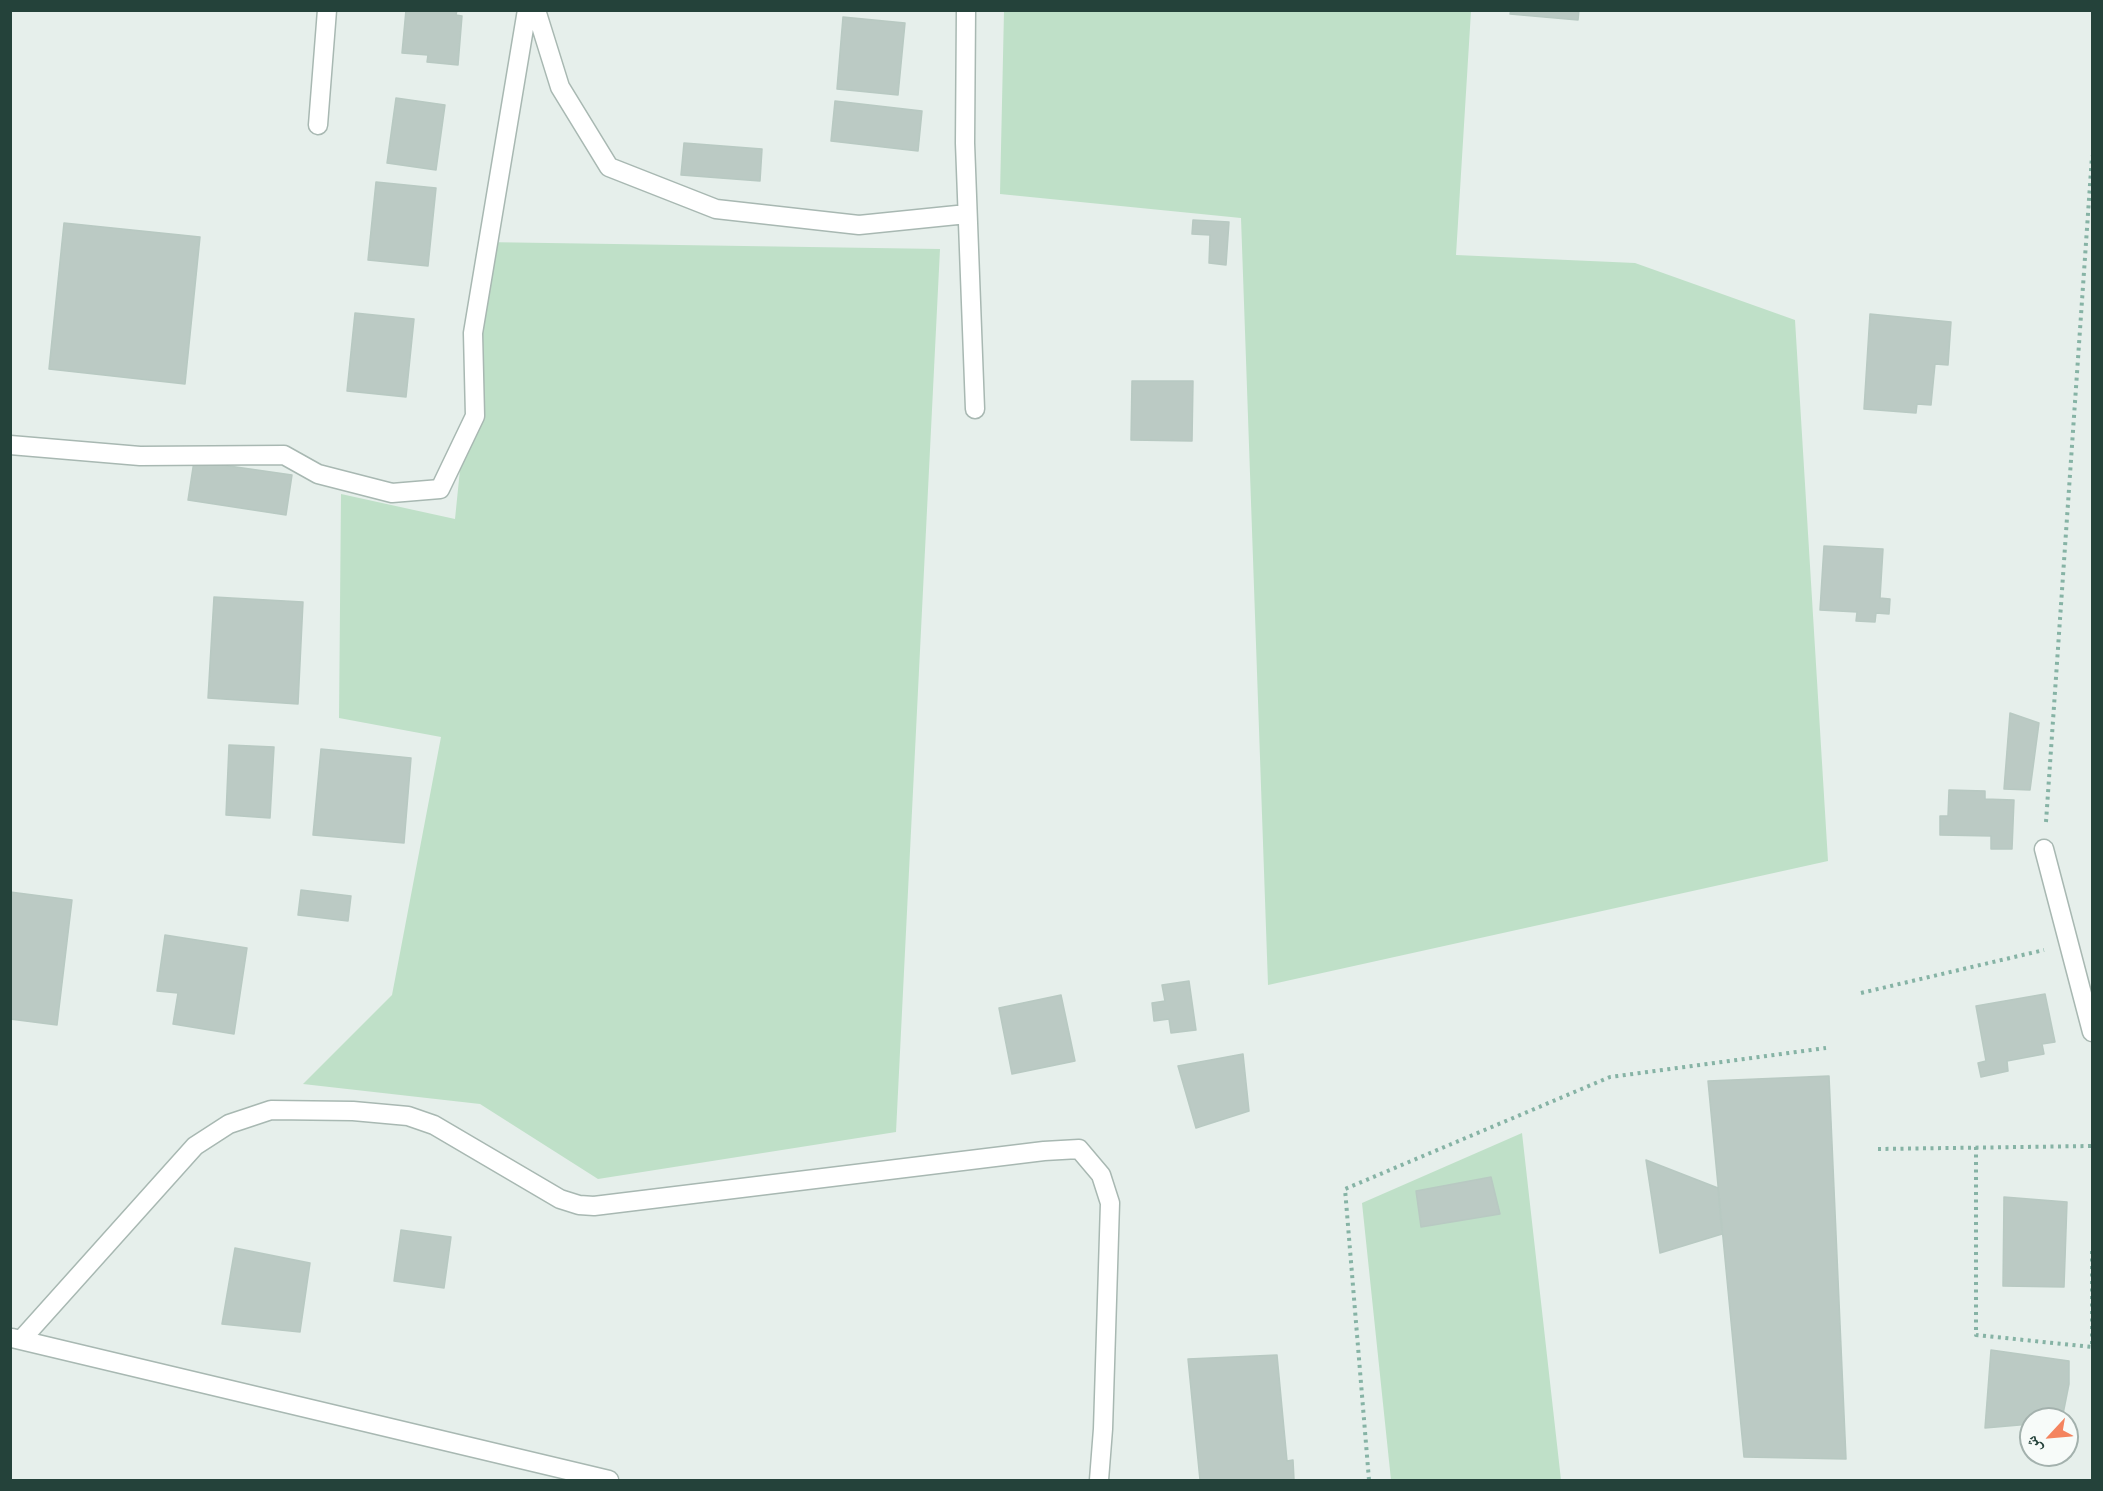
<!DOCTYPE html>
<meta charset="utf-8">
<style>
body{margin:0}
#map{position:relative;width:2103px;height:1491px;overflow:hidden;background:#e6efeb;font-family:Overpass,"Noto Naskh Arabic",sans-serif}
canvas{display:block}
.frame{position:absolute;inset:0;border:12px solid #24423a;pointer-events:none}
.north{position:absolute;left:2019px;top:1407px;width:60px;height:60px;box-sizing:border-box;background:#f7fbf9;border:2px solid #a3b1ad;border-radius:50%;rotate:244deg;font-size:16px;font-weight:700;line-height:24px;text-align:center;color:#24423a}
.north::after{content:'';display:block;margin:auto;width:21px;height:27px;background:#f4845f;clip-path:polygon(50% 0,100% 100%,50% 72%,0 100%)}
</style>
<div id="map">
<canvas width="2103" height="1491"></canvas>
<div class="frame"></div>
<div class="north">ش</div>
</div>
<script>
const ctx = document.querySelector('canvas').getContext('2d');
ctx.lineJoin = 'round';
function fill(path, color) { ctx.fillStyle = color; ctx.fill(path, 'evenodd'); }
function trace(path, color, width, dash) { ctx.strokeStyle = color; ctx.lineWidth = width; ctx.lineCap = dash ? 'butt' : 'round'; ctx.setLineDash(dash || []); ctx.stroke(path); }
const green = new Path2D(`
 M1004,11h467l-15,244 179,8 160,57 33,541 -560,124 -27,-767 -241,-24z
 M483,242l457,7 -44,883 -298,47 -118,-75 -177,-20 89,-89 49,-258 -102,-19 2,-224 114,25z
 M1522,1133l39,347h-170l-29,-277z`);
const building = new Path2D(`
 M406,10h51l-1,5 6,1 -4,49 -31,-3 1,-7 -26,-2z
 M1511,10h68l-1,10 -68,-6z
 M843,17l62,6 -7,72 -61,-6z
 M396,98l49,7 -9,65 -49,-7z
 M835,101l87,10 -4,40 -87,-10z
 M684,143l78,6 -2,32 -79,-6z
 M376,182l60,6 -8,78 -60,-6z
 M1193,220l36,2 -3,43 -17,-2 1,-28 -18,-1z
 M64,223l136,14 -15,147 -136,-15z
 M355,313l59,6 -8,78 -59,-6z
 M1870,314l81,8 -3,43 -13,-1 -4,41 -14,-1 -1,9 -52,-4z
 M1132,381h61l-1,60 -61,-1z
 M194,461l98,14 -6,40 -98,-15z
 M1824,546l59,3 -3,49 10,1 -1,15 -13,-1 -1,9 -19,-1 1,-9 -37,-2z
 M214,597l89,5 -5,102 -90,-6z
 M2010,713l29,10 -9,67 -26,-1z
 M229,745l45,2 -4,71 -44,-3z
 M321,749l90,9 -7,85 -91,-8z
 M1949,790l36,1v8l29,1 -2,49h-21v-13l-51,-1v-19h8z
 M301,890l50,6 -3,25 -50,-6z
 M10,892l62,8 -15,125 -47,-6z
 M165,935l82,13 -13,86 -61,-10 5,-31 -21,-2z
 M1189,981l7,49 -25,3 -2,-14 -15,2 -2,-18 13,-2 -3,-16z
 M2045,994l10,48 -13,2 2,10 -37,7 1,10 -27,6 -3,-14 8,-2 -10,-55z
 M1061,995l14,66 -63,13 -13,-66z
 M1243,1054l6,57 -53,17 -18,-62z
 M1829,1076l17,383 -102,-2 -36,-376z
 M1646,1160l72,28 4,46 -62,19z
 M1491,1177l9,37 -79,13 -5,-36z
 M2004,1197l63,5 -3,85 -61,-1z
 M401,1230l50,7 -7,51 -50,-7z
 M235,1248l75,15 -10,69 -78,-8z
 M1991,1350l78,11v23l-7,35h-31v5l-46,4z
 M1277,1355l10,106 6,-1 1,20h-94l-12,-121z`);
const path = new Path2D(`
 M2046,822l46,-666
 M1861,993l183,-43
 M1976,1147v188l116,12v-97
 M1878,1149l214,-3
 M1369,1480l-24,-291 265,-112 216,-29`);
const minor = new Path2D(`
 M536,10l24,77 49,80 107,42 143,16 108,-11
 M966,10l-1,133 10,266
 M318,125l9,-115
 M10,445l130,11 144,-1 34,19 74,19 48,-4 35,-73 -2,-83 54,-323
 M2044,849l48,183
 M12,1338l597,142
 M21,1340l174,-194 34,-22 42,-14 82,1 55,5 26,9 126,74 19,6 15,1 450,-55 35,-2 22,26 9,28 -7,226 -4,51`);
fill(green, '#bfe0c8');
fill(building, '#bbcac4');
trace(building, '#b8c9c2', 1.5);
trace(minor, '#a8b8b2', 21);
trace(path, '#86b3a5', 4, [3, 4.5]);
trace(minor, '#fff', 18);
</script>
